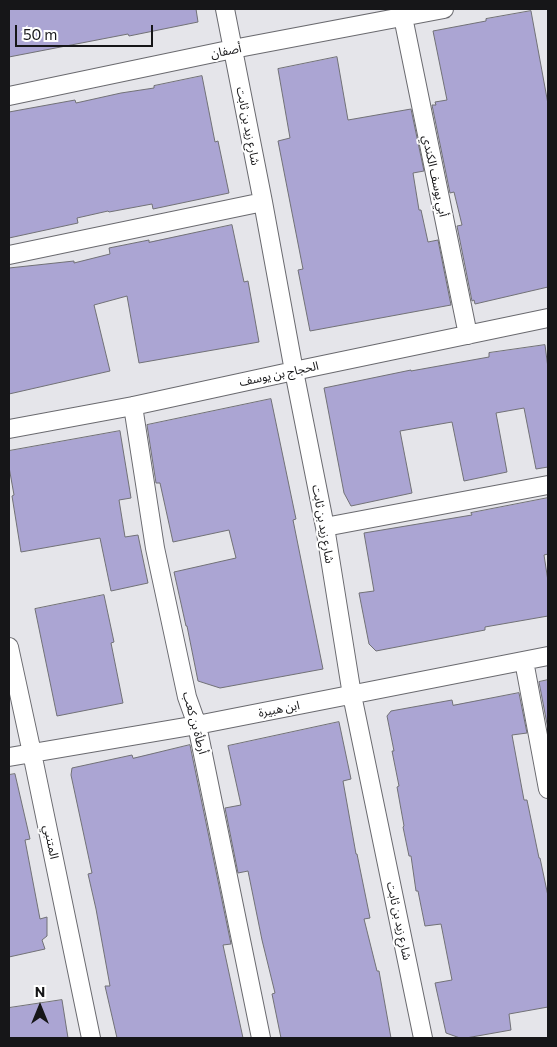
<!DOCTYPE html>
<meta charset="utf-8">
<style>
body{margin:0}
#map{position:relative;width:557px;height:1047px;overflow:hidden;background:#e5e5ea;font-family:Commissioner,sans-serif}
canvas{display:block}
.frame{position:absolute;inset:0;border:10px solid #161618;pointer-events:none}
.north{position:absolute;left:15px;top:982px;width:50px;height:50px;-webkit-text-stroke:4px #fff;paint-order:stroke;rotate:0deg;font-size:14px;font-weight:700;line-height:20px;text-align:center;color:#161618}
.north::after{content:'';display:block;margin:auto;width:18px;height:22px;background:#161618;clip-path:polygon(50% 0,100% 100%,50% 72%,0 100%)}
.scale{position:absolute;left:15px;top:25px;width:138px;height:22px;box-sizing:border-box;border:2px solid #161618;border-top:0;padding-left:6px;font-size:15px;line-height:18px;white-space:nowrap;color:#161618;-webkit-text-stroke:4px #fff;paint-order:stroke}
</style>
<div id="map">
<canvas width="557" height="1047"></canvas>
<div class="frame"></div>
<div class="north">N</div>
<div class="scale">50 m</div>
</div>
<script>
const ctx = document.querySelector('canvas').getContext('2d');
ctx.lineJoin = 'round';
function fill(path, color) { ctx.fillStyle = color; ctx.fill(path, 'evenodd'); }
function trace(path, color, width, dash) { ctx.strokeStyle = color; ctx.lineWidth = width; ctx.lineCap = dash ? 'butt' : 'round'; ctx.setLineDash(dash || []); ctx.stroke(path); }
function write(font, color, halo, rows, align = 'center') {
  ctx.font = font + ' Commissioner,"Noto Sans Arabic",sans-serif'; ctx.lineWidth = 4; ctx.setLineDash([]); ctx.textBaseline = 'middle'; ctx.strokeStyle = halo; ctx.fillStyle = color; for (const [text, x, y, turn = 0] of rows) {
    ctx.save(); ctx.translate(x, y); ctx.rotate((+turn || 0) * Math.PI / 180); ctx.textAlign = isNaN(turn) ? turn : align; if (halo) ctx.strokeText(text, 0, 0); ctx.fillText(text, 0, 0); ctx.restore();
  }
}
const building = new Path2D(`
 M9,9h187l2,13 -69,14 -1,-2 -119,23z
 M531,11l17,93v183l-73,17 -1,-4 -2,1 -15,-75 5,-1 -8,-33 -4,1 -18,-88h4l-1,-3 12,-2 -14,-69 53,-10v-2z
 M337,57l11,63 63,-11 13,62 -11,2 6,37h2l7,32 10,-2 13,65 -141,26 -12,-61 5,-1 -25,-128 12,-3 -12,-69z
 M202,76l13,66 3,-1 11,52 -76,16 -1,-5 -43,8 -1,-1 -31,7 1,5 -69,15v-126l66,-12 1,3 45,-10 33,-5v-2z
 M232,225l12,57 4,-1 11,61 -120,21 -12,-67 -33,9 16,66 -101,23v-126l65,-7v2l36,-9 -1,-6 40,-8v2z
 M545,345l3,23v99l-12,2 -12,-61 -28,5 11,59 -43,9 -12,-59 -52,9 12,62 -61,13 -7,-13 -20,-105 87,-18v1l78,-14v-4z
 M271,399l25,120 -3,1 30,149 -103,19 -22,-7 -11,-55h-1l-12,-54 62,-14 -7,-28 -56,12 -13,-59h-4l-9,-58z
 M120,431l11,67 -12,2 6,37 13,-2 10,48 -37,8 -11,-53 -79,14 -9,-56 2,-1 -5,-28v-16z
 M548,498v56l-4,1 4,26v35l-63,11v3l-109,21 -7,-7 -10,-51 15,-2 -10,-58 108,-18 -1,-2z
 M104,595l10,47 -3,1 12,60 -66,13 -22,-107z
 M548,680v49l-9,-47z
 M519,693l8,40 -15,2 12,65h3l12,58h1l8,38v111l-39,7 2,16 -45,8h-6l-14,-5 -11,-50 17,-3 -11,-56 -16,2 -7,-35h-2l-5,-35h-2l-6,-29 1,-1 -7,-39 2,-1 -7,-35h2l-7,-35 4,-5 61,-11 1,5z
 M339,722l12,57 -8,2 13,73h1l13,64 -6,1 13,52h2l12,67h-110l-9,-44 3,-1 -13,-53 -14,-69 -10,2 -13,-65 16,-3 -13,-59z
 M190,745l41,199 -8,1 20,93h-126l-12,-52h5l-14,-77 -8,-35 4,-1 -21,-98 1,-7 60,-13 1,3z
 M15,774l15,65 -5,1 15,79 7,-2v19l-5,4 3,9 -36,8v-182z
 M62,1000l6,38h-59v-30z`);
const street = new Path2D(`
 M225,9l38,193 31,169 31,156 27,168 71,343
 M403,17l65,318
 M9,96l224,-47 211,-40
 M9,255l254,-53
 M133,406l22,142 32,149 10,28 64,313
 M9,429l124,-23 161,-35 254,-53
 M325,527l223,-42
 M9,647l23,106 59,285
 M524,661l24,128
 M9,757l188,-32 351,-69`);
const streetNames = [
 ["أصفان",226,51,-11],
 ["شارع زيد بن ثابت",248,126,79],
 ["أبي يوسف الكندي",435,176,78],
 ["الحجاج بن يوسف",279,374,-12],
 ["شارع زيد بن ثابت",323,524,80],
 ["ابن هبيرة",279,709,-11],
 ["أرطأة بن كعب",195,723,75],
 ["المتنبي",51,842,78],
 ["شارع زيد بن ثابت",399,921,78]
];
fill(building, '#aba5d3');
trace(building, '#717176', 1);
trace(street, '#6a6a6f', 20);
trace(street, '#fff', 18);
write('12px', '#161618', '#fff', streetNames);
</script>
